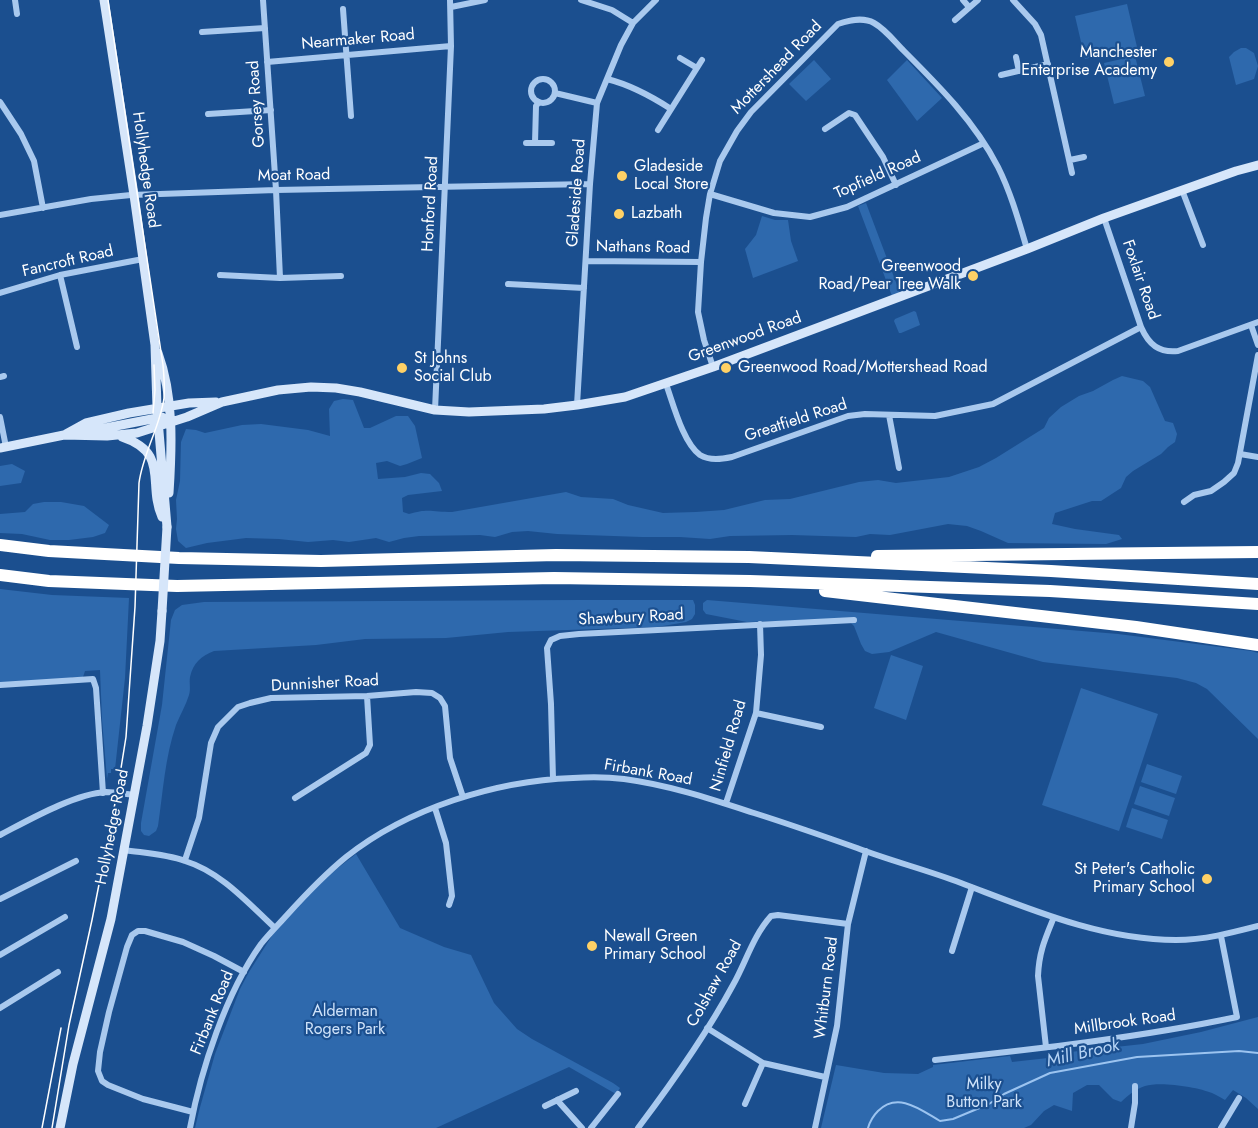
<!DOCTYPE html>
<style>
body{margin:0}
canvas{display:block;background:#1b4f8f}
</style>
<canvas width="1258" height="1128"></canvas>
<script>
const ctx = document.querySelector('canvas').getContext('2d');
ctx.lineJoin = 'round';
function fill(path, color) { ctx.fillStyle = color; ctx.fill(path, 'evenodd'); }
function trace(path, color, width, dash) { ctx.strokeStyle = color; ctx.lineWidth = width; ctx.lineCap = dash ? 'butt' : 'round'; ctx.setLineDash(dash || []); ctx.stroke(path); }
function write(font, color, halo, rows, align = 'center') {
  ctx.font = font + ' Jost,sans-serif'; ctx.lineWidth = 4.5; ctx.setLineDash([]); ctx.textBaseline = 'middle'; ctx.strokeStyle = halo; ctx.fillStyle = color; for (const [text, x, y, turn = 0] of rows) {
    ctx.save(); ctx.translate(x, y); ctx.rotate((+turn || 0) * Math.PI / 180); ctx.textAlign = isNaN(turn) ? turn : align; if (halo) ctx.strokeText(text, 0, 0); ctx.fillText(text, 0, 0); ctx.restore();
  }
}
const green = new Path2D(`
 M1127,4l10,43 -52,12 -10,-43z
 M1241,48h5l8,5 4,13 -4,13 -18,6 -7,-28 5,-5z
 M1135,56l10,40 -31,8 -10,-41z
 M814,60l17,19 -25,22 -17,-17z
 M907,60l35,38 -25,23 -30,-41z
 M866,203l34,90 -8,3 -34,-90z
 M762,216l13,4h13l3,21 7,20 -45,17 -8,-29 11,-14z
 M914,311l2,1 4,13 -19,8h-2l-5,-12 1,-2z
 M1122,376l21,5 7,6 15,34 8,2 4,11 -2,8 -7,5 -7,7 -28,17 -7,6 -5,11 -20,13h-9l-37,12 -3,11 23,5 44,6 3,4 -16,5 -98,-1 -27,-12 -14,-5 -19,-2 -58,11 -20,-1 -14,3 -64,-2 -62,1 -20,3 -30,-2h-38l-85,-3 -29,-3 -16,1 -17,5 -15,-2 -61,1 -15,2 -15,4 -13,-4 -27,4 -16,-2 -25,2 -29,-3 -33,-1 -39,5 -21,5 -8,-7 -2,-12 1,-10 -1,-19 4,-19 1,-39 5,-13 10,1 9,3 37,-8 19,-1 47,6 22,6 -1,-27 5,-8 9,-2 10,1 11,28h6l26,-12h12l7,10 7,32 -15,6 -7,2 -13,-5 -11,2 2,16 27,-2 16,-4 9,1 9,9 3,8 -34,4 -6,3 1,14 6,2c19,-6 24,-2 43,-2l114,-20 15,5 32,2 15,6 35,8 33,-1 28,-2 41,-10 25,-1 69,-17 19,-2 18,3 53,-6 30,-10 17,-9 48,-30 5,-10 12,-11 18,-11 14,-5 20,-11z
 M12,464l13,7 -4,12 -21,3v-20z
 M44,502h17l23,4 25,19 -4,8 -12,4 -24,3h-19l-28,-6 -22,-1v-19l25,-2 8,-8z
 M0,589l52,6 77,3 -4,80 -10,91h-4v4h-3l-1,6 -5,-60 -2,-49 -15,1 -2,6h-11l-3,4 -69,4z
 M577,600h116l2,5v9l-3,5 -6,3 -29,5 -149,5 -62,6 -81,1 -49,6 -102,6c-13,5 -21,12 -24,26 -1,6 1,12 -1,18 -3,10 -9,20 -13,30 -11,32 -13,67 -18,101l-2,5 -7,5 -5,-1 -3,-4v-8l21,-118 9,-85 4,-10 7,-5 22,-3z
 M707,600l411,34 133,17 7,2v86l-51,-50 -11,-6 -19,-5 -134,-16 -107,-30 -47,20 -17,2 -7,-3 -4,-7 -7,-18 -7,-7 -100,3 -41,-8 -3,-4v-7z
 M891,655l32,11 -17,54 -32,-12z
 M1081,688l77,26 -39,117 -77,-26z
 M1147,764l35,12 -6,18 -35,-12z
 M1140,786l35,12 -6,18 -35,-12z
 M1132,808l36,12 -6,19 -36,-12z
 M356,854l44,74 44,19 27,8 23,48 23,26 15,10 81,44 7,5 -4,6 -47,-27 -133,61h-241l4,-17 16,-57 25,-65 9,-17 26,-41 46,-50z
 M1258,1017v92l-12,-11 -13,-8 -8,10c-4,-2 -8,-5 -13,-7 -14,-6 -52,-12 -67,-7 -9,3 -17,9 -24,16l-8,-3 -14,-14h-12l-14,8 -1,18 -18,-6 -10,6 -13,14 -7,3h-203l15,-63 48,8 34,1 15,-7v-2l77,-9 2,6 36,-4 22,-6 73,-8 58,-12z`);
const stream = new Path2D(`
 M868,1128c2,-7 5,-12 10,-17 20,-20 43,-1 62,10l13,-2 36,-15 15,-10 46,-21 87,-16 102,-6 19,2`);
const street = new Path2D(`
 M15,0l2,14
 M263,0l13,190 4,88
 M581,0l31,10 21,13
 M963,0l6,7
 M1013,0l22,24 6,11 31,138
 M451,7l34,-7
 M343,9l8,107
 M955,20l23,-20
 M202,32l63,-4
 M1016,57l3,14
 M680,58l17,10
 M267,62l184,-16
 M1001,75l47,-11
 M531 91a12 12 0 1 1 24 0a12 12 0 1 1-24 0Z
 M607,79c24,6 44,17 64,30
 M555,93l42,10
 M0,102l21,32 13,27 9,47
 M208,114l63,-4
 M825,129l24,-16 6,2 28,42 13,28
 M658,130l44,-70
 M526,143h26
 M535,143l1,-37 3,-4
 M1070,160l14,-3
 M1182,190l21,55
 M710,194l64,19 36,4 37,-10 137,-64
 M0,215l91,-16 40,-4 145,-5 314,-6
 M1104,218l37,109c8,18 18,26 37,24l80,-29
 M586,261l115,1
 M60,275l17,72
 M220,275l60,3 61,-2
 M508,284l76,4
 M0,293l60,-18 83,-16
 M1251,325l7,20
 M713,367l-9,-27 -6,-28 3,-50 5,-44 4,-24 10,-33 17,-30 14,-19 87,-88c12,-4 25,-7 36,-1 11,6 21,19 30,28 35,35 71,71 94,116 13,26 21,55 29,82
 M0,377l4,-1
 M666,384c7,19 17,59 34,71 10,6 22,4 32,2l116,-41 17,-2 70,2 58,-12 148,-77
 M577,405l13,-221 7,-81 24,-58 12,-22 23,-23
 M435,410l16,-364 -1,-46
 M889,415l10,53
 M0,417l6,30
 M1240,454l18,3
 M1184,502l10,-7 17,-4 13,-9 10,-9 4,-10 20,-108
 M0,685l93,-6 3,9 7,105
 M756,713l65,14
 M553,779l-2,-75 -4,-56 4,-8 9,-4 19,-2 275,-14
 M295,798l71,-45 4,-8 -3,-49
 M726,803l30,-90 5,-58 -1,-31
 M435,808l11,35 6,53 -3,9
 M0,835c29,-15 74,-41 106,-43 10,0 19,2 29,3
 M124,850c20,3 42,4 61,11 36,11 63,42 90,67
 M185,860l14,-42 12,-75 7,-16 20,-20 12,-4 21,-5 96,-2 49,-4 16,1 8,5 5,8 5,52 13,39
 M0,899l76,-38
 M952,951l20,-64
 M0,955l65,-38
 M0,1008l58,-36
 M707,1028l56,35 62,14
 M1046,1047l-8,-71c1,-24 7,-37 16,-59
 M935,1060c101,-11 202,-22 302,-43l-16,-81
 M557,1100l25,28
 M745,1104l18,-41
 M545,1106l31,-15
 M193,1112l-50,-13 -35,-14 -6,-4 -4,-10 2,-19 9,-40 18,-65 5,-12 6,-4h7l38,11 31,14 30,16
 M190,1128c11,-59 36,-135 71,-184 8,-10 17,-19 26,-29 19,-21 37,-40 59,-58 62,-49 149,-76 227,-79 17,-1 34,-1 51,1 45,6 87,20 130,34 35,11 69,23 103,35 34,13 70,22 104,35 69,26 140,57 215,57 28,0 55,-7 82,-14
 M591,1128l27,-34
 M638,1128c34,-45 68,-93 95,-143 13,-23 20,-49 38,-69l7,-1 70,9
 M815,1128l22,-102 11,-102 18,-73
 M1131,1128l4,-25v-17
 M1221,1128l18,-30`);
const secondary = new Path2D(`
 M104,0l30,195 21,150 2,63 10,119
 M158,353c16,44 14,93 11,140
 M85,432l77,-15
 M66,434l20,-11 43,-10 60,-10 27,-1
 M122,437c48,16 25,46 40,80
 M0,448l64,-13 43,1 30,-3 50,-16 35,-15 56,-12 33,-3 25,1 24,4 75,18 34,2 75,-3 33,-4 48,-8 88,-30 314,-118 77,-31 132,-47 22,-6
 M60,1128l13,-64 38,-145 36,-193 13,-85 2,-30`);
const highway = new Path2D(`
 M0,545l49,6 130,7 142,3 235,-6 193,2 302,14 207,13
 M877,556l381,-4
 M0,575l49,6 128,5 377,-8 196,3 300,10 208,13
 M825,591l311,36 122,18`);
const tram = new Path2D(`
 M153,413l2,-23 -1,-25
 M42,1128l19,-100
 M52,1128l17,-103 23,-105 25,-127 9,-56 9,-130 4,-124c4,-30 21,-56 25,-85 1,-11 0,-22 -1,-33l-55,-365`);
const secondaryBridge = new Path2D(`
 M162,611l5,-84`);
const markers = [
 [1169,62,6,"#ffd166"],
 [622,176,6,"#ffd166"],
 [619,214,6,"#ffd166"],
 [973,276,6,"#ffd166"],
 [402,368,6,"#ffd166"],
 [726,368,6,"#ffd166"],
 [1207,879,6,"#ffd166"],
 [592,946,6,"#ffd166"]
];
const streetNames = [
 ["Nearmaker Road",358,40,-5],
 ["Mottershead Road",777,68,-46],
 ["Gorsey Road",257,104,-94],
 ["Hollyhedge Road",145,170,82],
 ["Moat Road",294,176,-1],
 ["Topfield Road",878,176,-24],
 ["Gladeside Road",577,193,-86],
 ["Honford Road",431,204,-87],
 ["Nathans Road",643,248,1],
 ["Fancroft Road",68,262,-13],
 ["Foxlair Road",1140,280,71],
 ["Greenwood Road",745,338,-20],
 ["Greatfield Road",796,421,-18],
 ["Shawbury Road",631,618,-3],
 ["Dunnisher Road",325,684,-3],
 ["Ninfield Road",729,746,-74],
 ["Firbank Road",648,773,10],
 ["Hollyhedge Road",113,827,-79],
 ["Colshaw Road",715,984,-61],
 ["Whitburn Road",827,988,-83],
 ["Firbank Road",213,1013,-68],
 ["Millbrook Road",1125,1023,-8]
];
const poiNames = [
 ["Manchester",1157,53,"right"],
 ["Enterprise Academy",1157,71,"right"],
 ["Gladeside",634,167],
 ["Local Store",634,185],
 ["Lazbath",631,214],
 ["Greenwood",961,267,"right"],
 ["Road/Pear Tree Walk",961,285,"right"],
 ["St Johns",414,359],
 ["Social Club",414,377],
 ["Greenwood Road/Mottershead Road",738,368],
 ["St Peter's Catholic",1195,870,"right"],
 ["Primary School",1195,888,"right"],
 ["Newall Green",604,937],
 ["Primary School",604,955]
];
const parkNames = [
 ["Alderman",345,1012],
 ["Rogers Park",345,1030],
 ["Milky",984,1085],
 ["Button Park",984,1103]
];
const waterNames = [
 ["Mill Brook",1083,1054,-13]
];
fill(green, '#2e69ad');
trace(stream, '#9cc4f0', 2);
trace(street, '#a9c9ee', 6);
trace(secondary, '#d6e6fa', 9);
trace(highway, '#fff', 12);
trace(tram, '#fff', 1.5);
trace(secondaryBridge, '#d6e6fa', 9);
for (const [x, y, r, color] of markers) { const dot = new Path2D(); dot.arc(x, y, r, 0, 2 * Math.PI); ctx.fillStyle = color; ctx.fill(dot); trace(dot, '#1b4f8f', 2); }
write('16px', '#fff', '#1b4f8f', streetNames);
write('16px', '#fff', '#1b4f8f', poiNames, 'left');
write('16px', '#cfe3fa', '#1b4f8f', parkNames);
write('italic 18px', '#b5d3f5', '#1b4f8f', waterNames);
</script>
